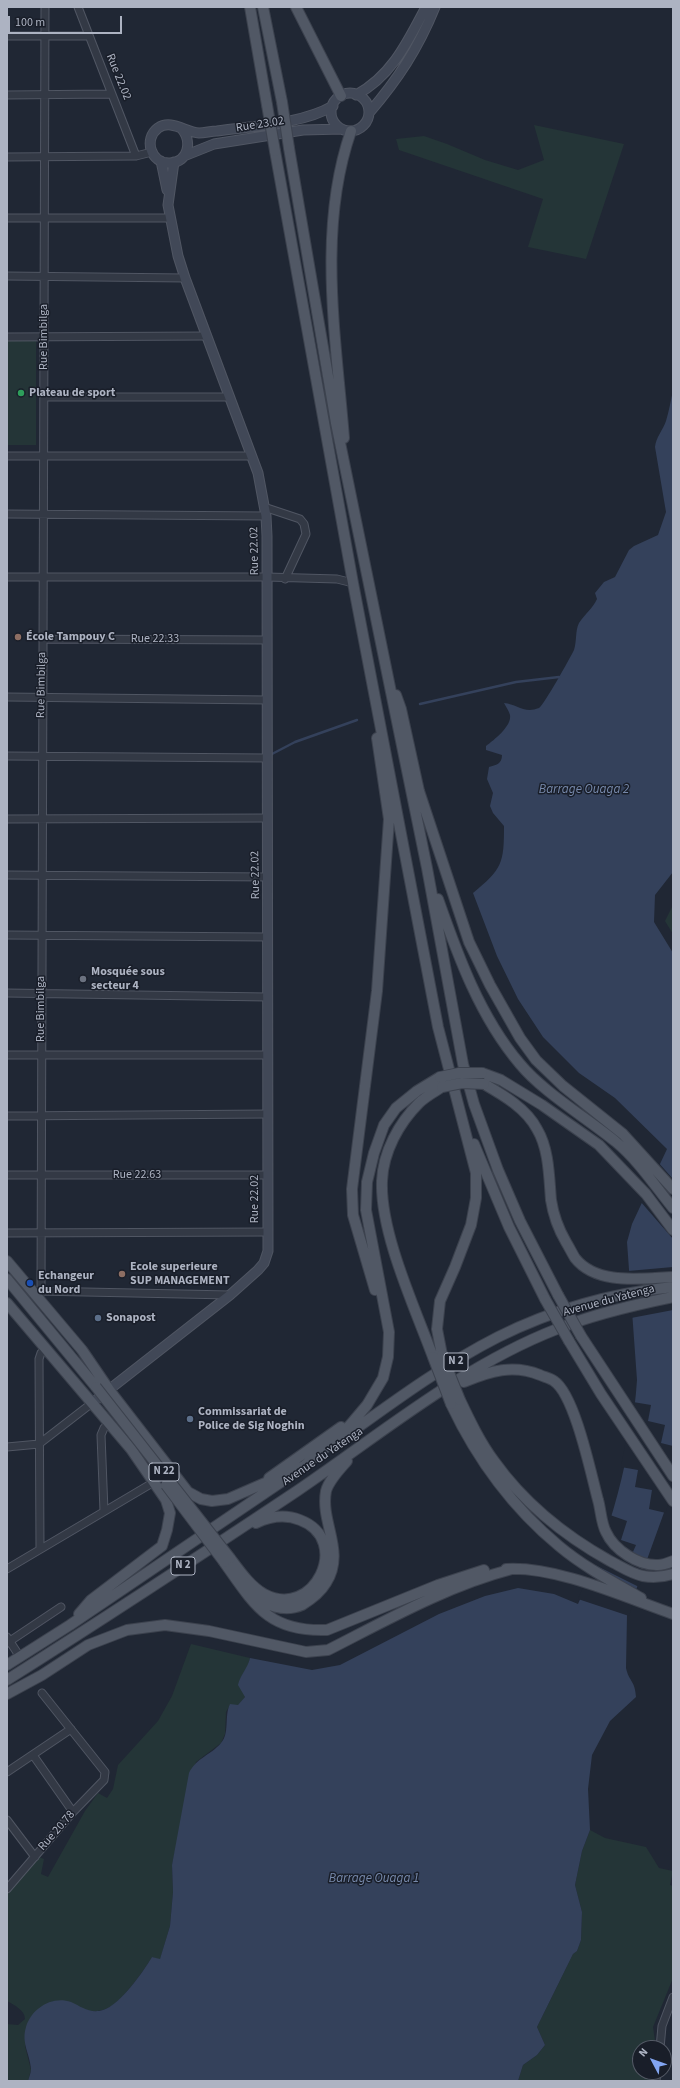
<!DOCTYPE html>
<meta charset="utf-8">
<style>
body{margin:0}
#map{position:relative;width:680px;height:2088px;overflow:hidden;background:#202734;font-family:"Source Sans 3",sans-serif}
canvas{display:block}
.frame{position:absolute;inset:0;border:8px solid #adb3c2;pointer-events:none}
.north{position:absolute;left:632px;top:2040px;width:40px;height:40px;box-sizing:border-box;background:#191e29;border:1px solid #545a66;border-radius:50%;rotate:311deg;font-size:11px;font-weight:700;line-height:16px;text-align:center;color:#adb3c2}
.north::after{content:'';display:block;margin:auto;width:14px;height:18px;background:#82a5f1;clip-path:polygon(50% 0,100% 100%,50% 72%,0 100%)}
.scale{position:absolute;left:8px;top:16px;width:114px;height:18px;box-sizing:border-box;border:2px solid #adb3c2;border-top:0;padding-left:5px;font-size:12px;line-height:14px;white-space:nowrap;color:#adb3c2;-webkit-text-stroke:3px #191e29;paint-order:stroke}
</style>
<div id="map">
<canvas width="680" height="2088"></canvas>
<div class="frame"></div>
<div class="north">N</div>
<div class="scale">100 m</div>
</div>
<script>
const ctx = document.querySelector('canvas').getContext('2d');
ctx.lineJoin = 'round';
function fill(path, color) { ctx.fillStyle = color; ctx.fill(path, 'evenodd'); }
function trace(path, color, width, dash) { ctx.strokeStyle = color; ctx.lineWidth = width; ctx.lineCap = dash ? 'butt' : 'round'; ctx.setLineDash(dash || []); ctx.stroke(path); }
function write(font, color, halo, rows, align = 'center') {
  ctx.font = font + ' "Source Sans 3",sans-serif'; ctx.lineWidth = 3; ctx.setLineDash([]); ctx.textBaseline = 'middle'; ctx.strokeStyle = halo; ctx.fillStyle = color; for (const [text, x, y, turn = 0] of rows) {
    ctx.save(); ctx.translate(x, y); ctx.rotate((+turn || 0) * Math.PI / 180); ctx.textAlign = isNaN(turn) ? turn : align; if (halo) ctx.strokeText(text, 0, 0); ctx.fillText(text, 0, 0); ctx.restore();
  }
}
const green = new Path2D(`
 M534,125l90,19 -38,115 -58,-12 15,-48 -144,-49 -3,-11 28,-3 23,8 38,16 33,10 26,-10z
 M7,341h29v104h-29z
 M673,905v29l-8,-13z
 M191,1644l59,14 -2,8 -8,13 5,18 -7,9 -8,-1 -4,7 -1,22 -4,9 -25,19 -24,103 1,27 -3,34 -10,34 -8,-3c-9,15 -26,38 -39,48 -6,5 -16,7 -23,6 -17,-3 -17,-11 -38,-9l-27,44 6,24 -3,11h-21v-57l11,1 7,-6c0,-9 -11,-14 -18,-18v-108l32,-36 5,2 -3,15 7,3 37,-66 13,-18 9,5 6,-9 5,-24 40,-44 14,-25z
 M590,1830l15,8 41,9 13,21 14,3 -3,14 3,1v92l-20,49 3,21h-16v24h12l-2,9h-132l5,-16 14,-10 8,-10 -8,-18 36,-73 4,-3 4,-11 1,-28 -7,-27 7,-34z`);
const water = new Path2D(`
 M673,390v482l-18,23 -1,27 19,31v514l-7,40 -39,108 -1,53c3,14 9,12 10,29l-26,24 -18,34 -4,34 2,41 -8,21 -7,34 7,27 -1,28 -4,11 -4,3 -36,73 8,18 -8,10 -14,10 -5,16h-490c1,-4 3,-8 3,-12 -1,-15 -10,-26 -5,-42 5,-18 26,-32 45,-25 11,5 19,12 32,8 17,-5 40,-38 49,-53l8,2 10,-33 3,-34 -1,-27 17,-92c7,-15 22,-18 32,-30 9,-10 3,-27 9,-39l8,1 7,-8 -7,-12c2,-10 10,-17 12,-27l62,12 28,-5 99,-51 46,-18 33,-8 36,6 24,10c32,-68 54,-150 59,-224l-10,-138 5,-18 35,-75 -52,-51 -36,-25 -36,-36 -25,-38 -21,-43 -24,-63c29,-24 31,-29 31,-67l-11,-13 -3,-7 3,-13 -6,-14 2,-12c7,-2 13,-3 13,-12l-16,-5v-4c8,-6 26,-20 24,-31 -1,-4 -4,-8 -6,-12 13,1 20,11 35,5 5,-3 31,-50 35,-58 3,-9 1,-19 5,-27 6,-9 14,-15 18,-24l-2,-6 9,-11 11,-5 14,-27 5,-4 24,-11 8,-23 -11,-65c1,-10 8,-17 11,-26 3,-10 5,-21 7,-31z`);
const pier = new Path2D(`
 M658,1162l15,17v60l-33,-38z
 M673,1267v43l-42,8 -3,-47z
 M633,1402l18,3 -3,16 17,4 -4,18 12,3v30l-7,37 -17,-4 3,-19 -17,-3 3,-17 -17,-3z
 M610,1515l17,6 -6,19 15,5 -4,9 17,6 -10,27 -46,-23z
 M592,1566l45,26 -8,24 -51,-17z`);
const stream = new Path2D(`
 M420,704l96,-22 43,-5
 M272,754l23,-12 62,-22`);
const street = new Path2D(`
 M78,7l58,149
 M7,36h82
 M7,95l103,-1
 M7,157l129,-1 16,-4
 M7,218h163
 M7,276l178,2
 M7,337l200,-1
 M44,397h186
 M7,456h245
 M264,507l36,12 4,5 2,10 -21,45
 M7,514l259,2
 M7,577h260l70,2 16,4
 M43,639l224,1
 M7,697l260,3
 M7,756l260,2
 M7,819l260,-1
 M7,875l261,2
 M7,935l261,2
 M7,993l260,4
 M7,1055h261
 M7,1116l261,-2
 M7,1175h260
 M7,1233l260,-1
 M37,1291l193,4
 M41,1291l4,-1284
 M7,1447l32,-3 53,-41
 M104,1511l-3,-76 3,-7 5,-4
 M40,1549l-1,-190 2,-6 5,-5
 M7,1569l147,-87
 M7,1637l13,20
 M7,1643l54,-36
 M33,1755l40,57
 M7,1772l64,-43
 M7,1820l28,37
 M7,1889l66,-77 31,-32 1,-8 -63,-79
 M660,2048l2,-22 11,-29
 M656,2081l1,-9`);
const secondary = new Path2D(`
 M331 112a19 19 0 1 1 38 0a19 19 0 1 1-38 0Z
 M356,95c36,-19 52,-54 70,-88
 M369,113c29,-34 49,-64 66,-106
 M182,129c10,12 7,33 -12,34 -19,1 -27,-24 -12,-35 13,-9 27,4 41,5 6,0 12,-2 18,-2 36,-5 85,-7 116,-25
 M184,156l30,-12 89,-14 39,-1
 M161,161l6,29
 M92,1403l138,-108 28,-25 6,-7 4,-12 -1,-715 -1,-20 -8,-43 -73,-195 -7,-22 -10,-51 6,-43`);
const primary = new Path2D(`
 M250,7l17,98
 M263,7l19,95
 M296,7l45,89
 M289,148l47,275 91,445 36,196 11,40 24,66 22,51 38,74
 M275,151l78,432 72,376 13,68 38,146v25l-5,27 -16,42 -15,34 -3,28 5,26
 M344,438c-8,-101 -27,-209 7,-307
 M396,695l5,14 18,82 50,151 21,43 30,53 16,22 27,26 60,48 50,55
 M438,899c20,57 42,118 82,165 23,28 67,54 96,78 22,18 39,44 57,66
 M482,1073l19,7 41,25 57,40 47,49 27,36
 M484,1084c19,11 42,24 53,45 12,20 12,47 14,71 2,13 8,30 15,42 3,5 6,11 9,16 22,28 68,20 98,19
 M474,1144l35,83 36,72
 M7,1261l75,89 28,41 78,101 13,7 11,2 16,-2 76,-33 41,-35 22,-26 16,-27 5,-21 1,-25 -23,-122 1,-28 7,-29 10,-28 12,-17 21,-17 23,-14
 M7,1279l89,108
 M375,1290l-22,-75 -1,-26 25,-198 12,-172 -12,-81
 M7,1303l124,146 35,51 4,13 -3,17 -5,16 -71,54 -12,14
 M581,1336l92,140
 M569,1341l32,53 72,107
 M433,1357c-18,-49 -53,-124 -51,-176 1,-29 17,-58 37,-78 6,-6 15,-11 23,-16
 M464,1382c26,-11 49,-18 76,-7 4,2 10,3 14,6 21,14 37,93 44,119 3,10 3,23 8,32 8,18 33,34 52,33 5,0 10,-2 15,-4
 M460,1400c10,21 20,42 34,61 30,42 71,75 116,100 10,5 22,13 33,15 11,2 20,1 30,-2
 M451,1404c26,55 61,103 108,142 25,21 54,36 82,52
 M343,1438c50,-36 100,-73 155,-101 54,-27 115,-44 175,-50
 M269,1478l72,-51
 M230,1558c9,12 20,28 34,36 50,27 89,-54 36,-74 -15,-6 -29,-4 -44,3
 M224,1562c31,44 45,70 103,68l111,-45 46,-15
 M506,1569c51,-3 118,28 167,45
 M251,1594c14,11 33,19 51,11 10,-6 18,-12 24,-22 20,-32 -6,-60 0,-92 3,-11 14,-22 21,-30
 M7,1665l63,-40 211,-143
 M7,1680c98,-62 194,-125 290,-189 84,-57 165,-125 260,-162 37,-15 77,-24 116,-32
 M7,1694l35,-19 46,-30 39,-15 38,-5 44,6 97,21 22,-2c59,-30 119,-64 184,-81`);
const primaryBridge = new Path2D(`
 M282,102l7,46
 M267,105l8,46
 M440,1077l19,-4h23
 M442,1087l20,-4 22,1
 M558,1295l23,41
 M545,1299l24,42
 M442,1355l18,45
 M433,1357l18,47
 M96,1387l134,171
 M166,1485l58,77`);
const markers = [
 [21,393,4,"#2e9e5b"],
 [18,637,4,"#8d6e63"],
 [83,979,4,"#6b7280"],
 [122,1274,4,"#8d6e63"],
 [30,1283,4,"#1a4fb4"],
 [98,1318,4,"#5c6f8a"],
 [190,1419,4,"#5c6f8a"]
];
const shields = [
 [456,1362,24],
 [164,1472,30],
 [183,1566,24]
];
const shieldNames = [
 ["N 2",456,1362],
 ["N 22",164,1472],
 ["N 2",183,1566]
];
const streetNames = [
 ["Rue 22.02",118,77,68],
 ["Rue 23.02",260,125,-9],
 ["Rue Bimbilga",44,337,-90],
 ["Rue 22.02",255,551,-91],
 ["Rue 22.33",155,639],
 ["Rue Bimbilga",42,685,-89],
 ["Rue 22.02",256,875,-91],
 ["Rue Bimbilga",41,1009,-90],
 ["Rue 22.63",137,1175],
 ["Rue 22.02",255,1199,-90],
 ["Avenue du Yatenga",609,1301,-15],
 ["Avenue du Yatenga",323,1457,-34],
 ["Rue 20.78",57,1831,-49]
];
const poiNames = [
 ["Plateau de sport",29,393],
 ["École Tampouy C",26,637],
 ["Mosquée sous",91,972],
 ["secteur 4",91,986],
 ["Ecole superieure",130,1267],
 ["SUP MANAGEMENT",130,1281],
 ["Echangeur",38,1276],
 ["du Nord",38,1290],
 ["Sonapost",106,1318],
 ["Commissariat de",198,1412],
 ["Police de Sig Noghin",198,1426]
];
const waterNames = [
 ["Barrage Ouaga 2",584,790],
 ["Barrage Ouaga 1",374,1879]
];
fill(green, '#243537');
fill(water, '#34415b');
fill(pier, '#202734');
trace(stream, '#34415b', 2.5);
trace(street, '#505663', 9);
trace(secondary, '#505663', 11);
trace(primary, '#3c424e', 12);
trace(street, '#333945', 7);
trace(secondary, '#414857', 9);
trace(primary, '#515865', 10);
trace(primaryBridge, '#3c424e', 12, []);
trace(primaryBridge, '#515865', 10);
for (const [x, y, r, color] of markers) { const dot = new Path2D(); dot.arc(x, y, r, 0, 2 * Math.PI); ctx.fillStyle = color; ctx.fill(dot); trace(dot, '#191e29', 1.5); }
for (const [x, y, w] of shields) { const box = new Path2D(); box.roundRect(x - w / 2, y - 9, w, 18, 3); ctx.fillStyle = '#191e29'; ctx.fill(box); trace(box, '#adb3c2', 1); }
write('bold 11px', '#adb3c2', null, shieldNames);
write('12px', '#adb3c2', '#191e29', streetNames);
write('bold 12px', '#adb3c2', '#191e29', poiNames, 'left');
write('italic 13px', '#7688aa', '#191e29', waterNames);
</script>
